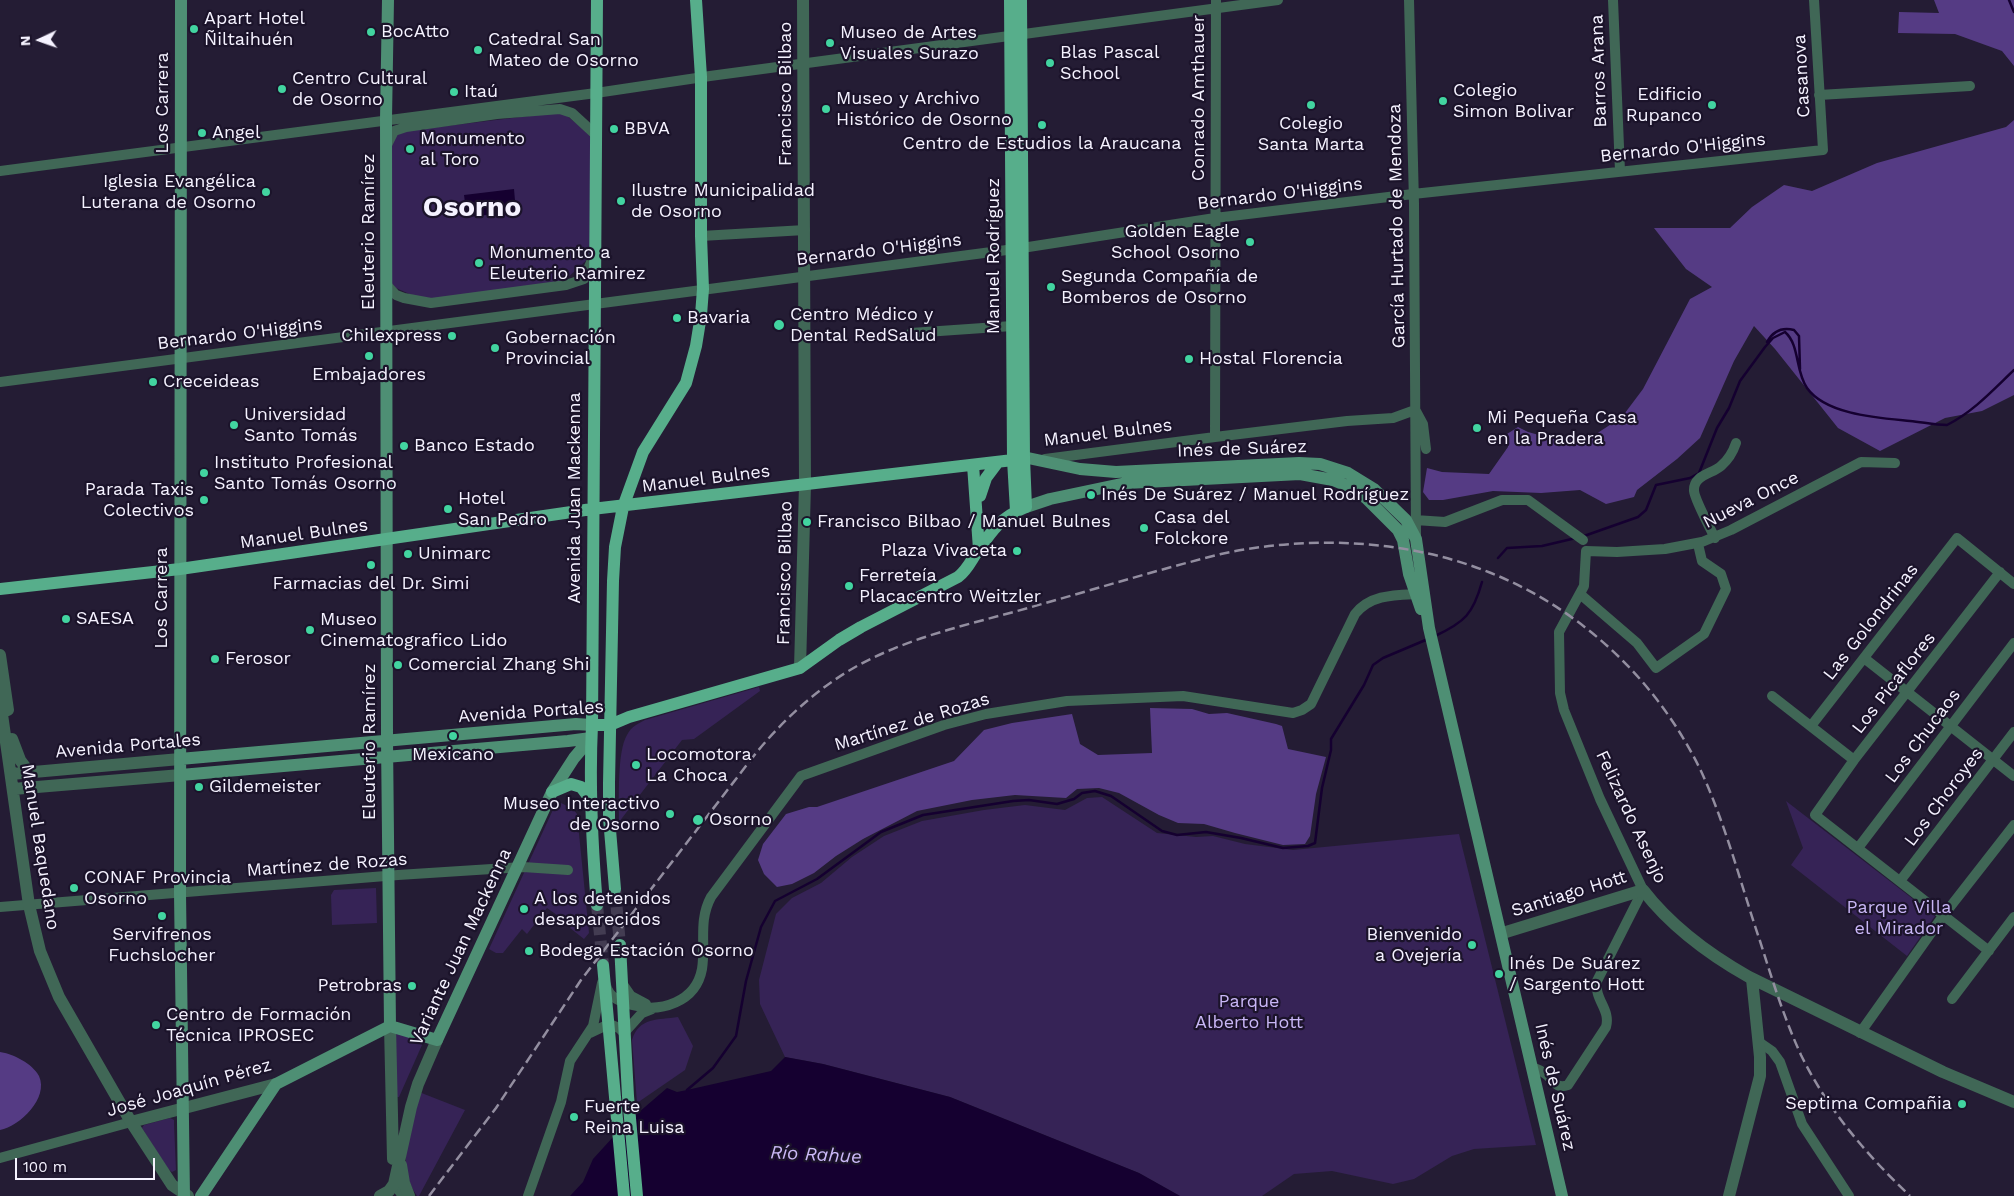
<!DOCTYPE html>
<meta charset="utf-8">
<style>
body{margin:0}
#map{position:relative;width:2014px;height:1196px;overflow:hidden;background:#241c34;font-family:"Work Sans",sans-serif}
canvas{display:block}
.north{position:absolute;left:15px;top:15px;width:50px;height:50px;-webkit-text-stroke:4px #1b132a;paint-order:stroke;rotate:267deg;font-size:14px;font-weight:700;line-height:20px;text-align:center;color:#f5f2ff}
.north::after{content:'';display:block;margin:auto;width:18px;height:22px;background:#f5f2ff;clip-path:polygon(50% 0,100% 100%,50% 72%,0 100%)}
.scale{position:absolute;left:15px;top:1158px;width:140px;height:22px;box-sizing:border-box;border:2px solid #f5f2ff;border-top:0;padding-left:6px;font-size:15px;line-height:18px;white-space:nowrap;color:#f5f2ff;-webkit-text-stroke:4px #1b132a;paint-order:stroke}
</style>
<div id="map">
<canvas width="2014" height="1196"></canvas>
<div class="north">N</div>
<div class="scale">100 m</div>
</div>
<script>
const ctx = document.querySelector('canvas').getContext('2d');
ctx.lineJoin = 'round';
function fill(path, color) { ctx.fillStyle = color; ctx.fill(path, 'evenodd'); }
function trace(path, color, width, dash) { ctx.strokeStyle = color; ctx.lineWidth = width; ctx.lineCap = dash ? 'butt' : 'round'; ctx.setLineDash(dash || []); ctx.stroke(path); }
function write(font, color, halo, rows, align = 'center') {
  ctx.font = font + ' "Work Sans",sans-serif'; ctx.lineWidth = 4.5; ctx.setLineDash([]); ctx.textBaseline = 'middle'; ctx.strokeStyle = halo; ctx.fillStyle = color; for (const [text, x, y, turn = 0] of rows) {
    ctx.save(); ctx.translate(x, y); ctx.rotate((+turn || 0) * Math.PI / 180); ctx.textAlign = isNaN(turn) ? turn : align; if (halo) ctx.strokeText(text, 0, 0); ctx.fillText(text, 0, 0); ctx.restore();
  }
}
const green = new Path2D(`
 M562,112l29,23 -1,122 -26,24 -141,19 -27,-12 -5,-5 -2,-138 8,-11 8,-3z
 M759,687l1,4 -66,48 -12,1 -63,82c0,-21 -2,-71 8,-87 4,-8 10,-11 18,-15z
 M1102,797l55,36 39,4 17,-1 32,8 48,6 166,-16 77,311 -62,4 -22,7 -38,23 -21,5 -61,-13 -38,3 -32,22h-82l-41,-23 -189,-76 -127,-33 -38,-7 -25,-53 -1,-24 17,-66 16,-16 29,-15 31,-26 32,-21 38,-15 62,-11 41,-5 40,5 22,-12z
 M557,801l16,8 4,5 12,119 -5,6 -14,-11 1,-3 -24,-17 -20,26 -5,-5 -19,24h-7l-7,-4z
 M1786,801l149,115 -28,40 -116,-91 12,-17z
 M376,888l1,35 -45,2 -1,-30 3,-5z
 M678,1017l15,29 -8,24 -48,33 -5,-63c7,-23 26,-20 46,-23z
 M394,1032l26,5 2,8 -23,52h-5z
 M419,1092l46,18 -46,86h-2c-22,-31 -6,-70 2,-104z
 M170,1118l4,2v4l2,46 -4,2 -4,-3 -26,-41 2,-3z`);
const forest = new Path2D(`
 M1934,0h80v66l-12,-15 -47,-17 -57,-1 1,-21 40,1z
 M2014,120v275l-32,16 -37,7 -65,33 -42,-23 -63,-79 -21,-23 -20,35 -34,77 -23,21 -40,31 -3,7 -28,7 -26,-14 -39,3 -48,-2 -50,9h-14l-6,-8 4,-24 15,4 47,2 19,-27 -1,-13 11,-7 10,5 33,9 35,-7 26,-17 21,-28 47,-90 22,-12 -26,-18 -32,-41h76l22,-21 32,-22 28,6 65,-28 129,-36z
 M1150,708l42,1 17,5 18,-1 49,11 6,2 6,23 38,8 -10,37 -6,42 -5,8 -22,1 -48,-12 -31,-9 -26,-1 -19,-8 -40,-22 -20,-5 -22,1 -11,9 -51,-3 -43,5 -55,11 -54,28 -27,17 -22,17 -22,11 -15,3 -13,-13 -6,-14 5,-16 23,-30 23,-7h8l137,-46 30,-31 28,-7 60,-9 8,30 18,11 54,-2z
 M0,1052c13,2 32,11 39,24 10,22 -19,50 -39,54z`);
const water = new Path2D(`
 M514,189l2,23 -49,5 -3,-22z
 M785,1057l38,7 127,33 189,76 41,23h-610l13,-14 10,-23 31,-34 43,-37 10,4 10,-2 84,-19z`);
const stream = new Path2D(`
 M2009,0l5,12
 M1767,342c6,-11 15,-15 27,-12l5,6 1,33
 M1584,536l54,-19 8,-7 10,-25 34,-7 9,-5 18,-45 12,-20 11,-27 25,-34 8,-9 12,-6c15,13 10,39 22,56 19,27 73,30 103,33 12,1 25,4 37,4 26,-13 46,-35 67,-55
 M1498,558l9,-10 35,-2 34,-8
 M1435,636c30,-14 38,-22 47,-54
 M687,1090l26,-22 23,-32 10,-55 15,-54 14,-26 42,-22 64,-47 42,-17 90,-14 16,-1 28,4 17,-5 8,-6 13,-2 16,5 51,35 15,4 29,-3 35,6 42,10 25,-2 7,-3 7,-55 9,-38v-11l33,-54 9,-20 10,-7 45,-19`);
const primaryTunnel = new Path2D(`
 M615,889l5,56
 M597,905l6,60`);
const minor = new Path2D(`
 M1409,0l5,203 2,333
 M1613,0l7,171
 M1819,95l151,-9
 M386,147l8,-16 12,-4 91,-13 63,-5 12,4 24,22
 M0,171l596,-78 114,-17 568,-76
 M701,236l104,-6
 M386,284l10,11 8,3 27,5 135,-18 18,-6 10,-24
 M911,333l101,-7
 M0,382l1022,-134 193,-30 198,-24 410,-44 -9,-150
 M1416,411l7,13 3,25
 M1215,437l1,-437
 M1045,459l170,-22 132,-16 46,-3 22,-8
 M1415,520l30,2 57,-22h26l55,40
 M1715,538c-5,-10 -20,-38 -21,-47 -1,-16 18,-17 27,-25 7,-6 12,-14 15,-23
 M1580,594l57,49 19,25 48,-34 22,-45 -5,-15 -19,-13 -4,-17
 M1864,658l150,118
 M1772,696l82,64
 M1811,726l146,-188 57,46
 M1858,848l156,-205
 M1900,881l114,-149
 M0,907l398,-32 125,-8 45,3
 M1989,951l-174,-136 39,-55 146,-188
 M622,983l9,13 15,8
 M606,985c3,13 15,17 26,20 29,8 64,-3 70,-36 4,-25 -4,-48 9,-72l90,-121 143,-51 42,-11 81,-13 116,-5 110,17 9,-3 9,-6 44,-90c15,-19 38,-19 61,-20
 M1952,999l62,-82
 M590,1033l19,-9 10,4 5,5 18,-20 10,-4
 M1860,1033l83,-117 71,-91
 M1759,1042l13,9 8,11 22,62 47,72
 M1532,1067c6,2 10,4 15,8 7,7 10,14 21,10l38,-58c5,-18 -12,-27 -9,-46l46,-91 -43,-91 -36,-89 -4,-17 -1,-61 25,-46 2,-35 31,1 48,-3 37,-7 29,-12 130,-68 34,1
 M0,1158l131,-36
 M394,1184l9,12
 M528,1196l33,-94 9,-41 23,-35 9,-43`);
const tertiary = new Path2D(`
 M0,655l8,55
 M800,668l5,-183 -2,-485
 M0,700l29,205 11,46 19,46 72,125 41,63 16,11
 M12,739l8,21 9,12
 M11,774l169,-15
 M13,789l168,-14
 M1506,932l137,-42c27,35 67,65 106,87l194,95 71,30
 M390,1026l3,133
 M131,1122l145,-38
 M401,1165l3,18 5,13
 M380,1196l9,-5 5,-7 17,-77 7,-23 19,-44
 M1729,1196l31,-120v-19l-8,-78`);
const secondary = new Path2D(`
 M181,0l-1,893 4,303
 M388,0l-2,119 1,622 3,285
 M1014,460l14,-2 52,11 36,3 183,-9 21,1 28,9 26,16 32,31 10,19 13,89 133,568
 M1026,507l24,-8 76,-16 174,-9 33,6 17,7 16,11 32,32 5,10 6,34 12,35
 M180,759l396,-35 16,1
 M181,775l387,-34 23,-3
 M201,1196l75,-112 114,-58 47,14 115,-248 22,-34 17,-20`);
const primary = new Path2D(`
 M597,0l-5,725c-3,61 0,120 5,180
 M1010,0l3,460 3,51
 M973,465l6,84
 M980,496l6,-18 12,-16
 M0,589l180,-20 412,-60 421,-49
 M592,725h18l19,-8 171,-49 39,-28 22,-13 97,-50c8,-6 12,-14 17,-22 16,-23 24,-37 51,-48l-2,-49 -3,-458
 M552,792l19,-8 10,3 9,12
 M615,889l-6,-71v-35l4,-202 2,-34 8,-40 20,-55 43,-69 10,-37 5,-31 2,-26 -2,-53v-159l-5,-77
 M620,945l8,151 9,100
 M603,965l21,231`);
const rail = new Path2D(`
 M429,1196l67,-88 85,-128 175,-227c34,-41 74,-76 123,-98 52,-24 109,-35 163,-51 60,-17 119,-35 179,-50 88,-19 186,-15 270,19 92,37 167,109 210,198 25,54 40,114 59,170 12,38 24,77 41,114 27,55 65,99 109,141`);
const markers = [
 [194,29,5,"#42d4a0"],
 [371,32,5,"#42d4a0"],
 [830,43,5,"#42d4a0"],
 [478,50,5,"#42d4a0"],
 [1050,63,5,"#42d4a0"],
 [282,89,5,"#42d4a0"],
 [454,92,5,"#42d4a0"],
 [1443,101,5,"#42d4a0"],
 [1311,105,5,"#42d4a0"],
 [1712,105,5,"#42d4a0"],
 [826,109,5,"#42d4a0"],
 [1042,125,5,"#42d4a0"],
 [614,129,5,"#42d4a0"],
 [202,133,5,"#42d4a0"],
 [410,149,5,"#42d4a0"],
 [266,192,5,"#42d4a0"],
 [621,201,5,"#42d4a0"],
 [1250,242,5,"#42d4a0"],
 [479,263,5,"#42d4a0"],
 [1051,287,5,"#42d4a0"],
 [677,318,5,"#42d4a0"],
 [779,325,6,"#42d4a0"],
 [452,336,5,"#42d4a0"],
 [495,348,5,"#42d4a0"],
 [369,356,5,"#42d4a0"],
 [1189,359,5,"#42d4a0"],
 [153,382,5,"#42d4a0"],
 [234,425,5,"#42d4a0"],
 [1477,428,5,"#42d4a0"],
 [404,446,5,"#42d4a0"],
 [204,473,5,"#42d4a0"],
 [1091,495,5,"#42d4a0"],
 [204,500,5,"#42d4a0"],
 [448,509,5,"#42d4a0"],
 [807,522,5,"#42d4a0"],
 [1144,528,5,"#42d4a0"],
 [1017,551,5,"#42d4a0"],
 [408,554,5,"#42d4a0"],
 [371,565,5,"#42d4a0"],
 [849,586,5,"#42d4a0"],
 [66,619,5,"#42d4a0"],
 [310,630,5,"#42d4a0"],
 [215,659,5,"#42d4a0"],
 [398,665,5,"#42d4a0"],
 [453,736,5,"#42d4a0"],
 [636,765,5,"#42d4a0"],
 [199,787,5,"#42d4a0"],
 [670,814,5,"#42d4a0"],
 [698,820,6,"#42d4a0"],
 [74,888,5,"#42d4a0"],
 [524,909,5,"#42d4a0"],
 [162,916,5,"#42d4a0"],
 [1472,945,5,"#42d4a0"],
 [529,951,5,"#42d4a0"],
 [1499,974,5,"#42d4a0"],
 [412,986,5,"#42d4a0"],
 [156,1025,5,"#42d4a0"],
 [1962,1104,5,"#42d4a0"],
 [574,1117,5,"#42d4a0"]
];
const poiNames = [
 ["Apart Hotel",204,19],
 ["Ñiltaihuén",204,40],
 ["BocAtto",381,32],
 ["Museo de Artes",840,33],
 ["Visuales Surazo",840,54],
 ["Catedral San",488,40],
 ["Mateo de Osorno",488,61],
 ["Blas Pascal",1060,53],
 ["School",1060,74],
 ["Centro Cultural",292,79],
 ["de Osorno",292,100],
 ["Colegio",1453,91],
 ["Simon Bolivar",1453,112],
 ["Itaú",464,92],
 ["Edificio",1702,95,"right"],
 ["Rupanco",1702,116,"right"],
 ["Museo y Archivo",836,99],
 ["Histórico de Osorno",836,120],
 ["Colegio",1311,124,"center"],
 ["Santa Marta",1311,145,"center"],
 ["BBVA",624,129],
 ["Angel",212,133],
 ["Monumento",420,139],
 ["al Toro",420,160],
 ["Centro de Estudios la Araucana",1042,144,"center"],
 ["Iglesia Evangélica",256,182,"right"],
 ["Luterana de Osorno",256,203,"right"],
 ["Ilustre Municipalidad",631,191],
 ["de Osorno",631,212],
 ["Golden Eagle",1240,232,"right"],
 ["School Osorno",1240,253,"right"],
 ["Monumento a",489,253],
 ["Eleuterio Ramirez",489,274],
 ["Segunda Compañía de",1061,277],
 ["Bomberos de Osorno",1061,298],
 ["Centro Médico y",790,315],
 ["Dental RedSalud",790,336],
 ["Bavaria",687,318],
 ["Chilexpress",442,336,"right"],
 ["Gobernación",505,338],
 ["Provincial",505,359],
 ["Hostal Florencia",1199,359],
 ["Embajadores",369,375,"center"],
 ["Creceideas",163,382],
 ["Universidad",244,415],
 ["Santo Tomás",244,436],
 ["Mi Pequeña Casa",1487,418],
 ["en la Pradera",1487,439],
 ["Banco Estado",414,446],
 ["Instituto Profesional",214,463],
 ["Santo Tomás Osorno",214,484],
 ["Parada Taxis",194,490,"right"],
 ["Colectivos",194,511,"right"],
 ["Inés De Suárez / Manuel Rodríguez",1101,495],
 ["Hotel",458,499],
 ["San Pedro",458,520],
 ["Casa del",1154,518],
 ["Folckore",1154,539],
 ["Francisco Bilbao / Manuel Bulnes",817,522],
 ["Plaza Vivaceta",1007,551,"right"],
 ["Unimarc",418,554],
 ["Ferreteía",859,576],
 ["Placacentro Weitzler",859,597],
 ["Farmacias del Dr. Simi",371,584,"center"],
 ["SAESA",76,619],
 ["Museo",320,620],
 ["Cinematografico Lido",320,641],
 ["Ferosor",225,659],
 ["Comercial Zhang Shi",408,665],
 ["Mexicano",453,755,"center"],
 ["Locomotora",646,755],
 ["La Choca",646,776],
 ["Gildemeister",209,787],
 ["Museo Interactivo",660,804,"right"],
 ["de Osorno",660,825,"right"],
 ["Osorno",709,820],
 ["CONAF Provincia",84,878],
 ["Osorno",84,899],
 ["A los detenidos",534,899],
 ["desaparecidos",534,920],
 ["Servifrenos",162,935,"center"],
 ["Fuchslocher",162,956,"center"],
 ["Bienvenido",1462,935,"right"],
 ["a Ovejería",1462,956,"right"],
 ["Bodega Estación Osorno",539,951],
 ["Inés De Suárez",1509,964],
 ["/ Sargento Hott",1509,985],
 ["Petrobras",402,986,"right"],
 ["Centro de Formación",166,1015],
 ["Técnica IPROSEC",166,1036],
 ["Septima Compañia",1952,1104,"right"],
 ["Fuerte",584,1107],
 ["Reina Luisa",584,1128]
];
const streetNames = [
 ["Barros Arana",1599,71,-92],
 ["Casanova",1802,76,-93],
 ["Francisco Bilbao",786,94,-90],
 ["Conrado Amthauer",1199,98,-90],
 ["Los Carrera",163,103,-90],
 ["Bernardo O'Higgins",1683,148,-6],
 ["Bernardo O'Higgins",1280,194,-7],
 ["García Hurtado de Mendoza",1397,226,-91],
 ["Eleuterio Ramírez",369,232,-90],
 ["Bernardo O'Higgins",879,250,-7],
 ["Manuel Rodríguez",994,256,-90],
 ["Bernardo O'Higgins",240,334,-7],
 ["Manuel Bulnes",1108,433,-7],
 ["Inés de Suárez",1242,449,-2],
 ["Manuel Bulnes",706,479,-7],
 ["Avenida Juan Mackenna",575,498,-90],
 ["Nueva Once",1751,500,-27],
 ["Manuel Bulnes",304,534,-8],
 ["Francisco Bilbao",785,573,-89],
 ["Los Carrera",162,598,-90],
 ["Las Golondrinas",1871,622,-52],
 ["Los Picaflores",1894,683,-52],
 ["Avenida Portales",531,712,-4],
 ["Martínez de Rozas",912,722,-17],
 ["Los Chucaos",1923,736,-53],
 ["Eleuterio Ramírez",370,742,-90],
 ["Avenida Portales",128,746,-5],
 ["Los Choroyes",1944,797,-53],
 ["Felizardo Asenjo",1631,817,65],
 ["Manuel Baquedano",40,847,81],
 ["Martínez de Rozas",327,865,-4],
 ["Santiago Hott",1569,894,-17],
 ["Variante Juan Mackenna",461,947,-65],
 ["Inés de Suárez",1555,1087,77],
 ["José Joaquín Pérez",189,1088,-16]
];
const parkNames = [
 ["Parque Villa",1899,908],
 ["el Mirador",1899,929],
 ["Parque",1249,1002],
 ["Alberto Hott",1249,1023]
];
const waterNames = [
 ["Río Rahue",816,1155,3]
];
const townNames = [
 ["Osorno",472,208]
];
fill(green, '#362356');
fill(forest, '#553b84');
fill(water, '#150030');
trace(stream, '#150030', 2.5);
trace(primaryTunnel, '#433c52', 12, [12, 6]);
trace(minor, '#406756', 10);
trace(tertiary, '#406756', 12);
trace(secondary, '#4e8f74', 12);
trace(primary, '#57ae8b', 12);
trace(rail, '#938ea0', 2.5, [10, 5]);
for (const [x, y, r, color] of markers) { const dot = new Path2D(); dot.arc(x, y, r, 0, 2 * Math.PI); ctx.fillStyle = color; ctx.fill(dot); trace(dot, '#1b132a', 2); }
write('18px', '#f5f2ff', '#1b132a', poiNames, 'left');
write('18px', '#f5f2ff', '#1b132a', streetNames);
write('18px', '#c8b6f5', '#1b132a', parkNames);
write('italic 19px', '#cbb9f7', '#1b132a', waterNames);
write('bold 28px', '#f5f2ff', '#1b132a', townNames);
</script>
